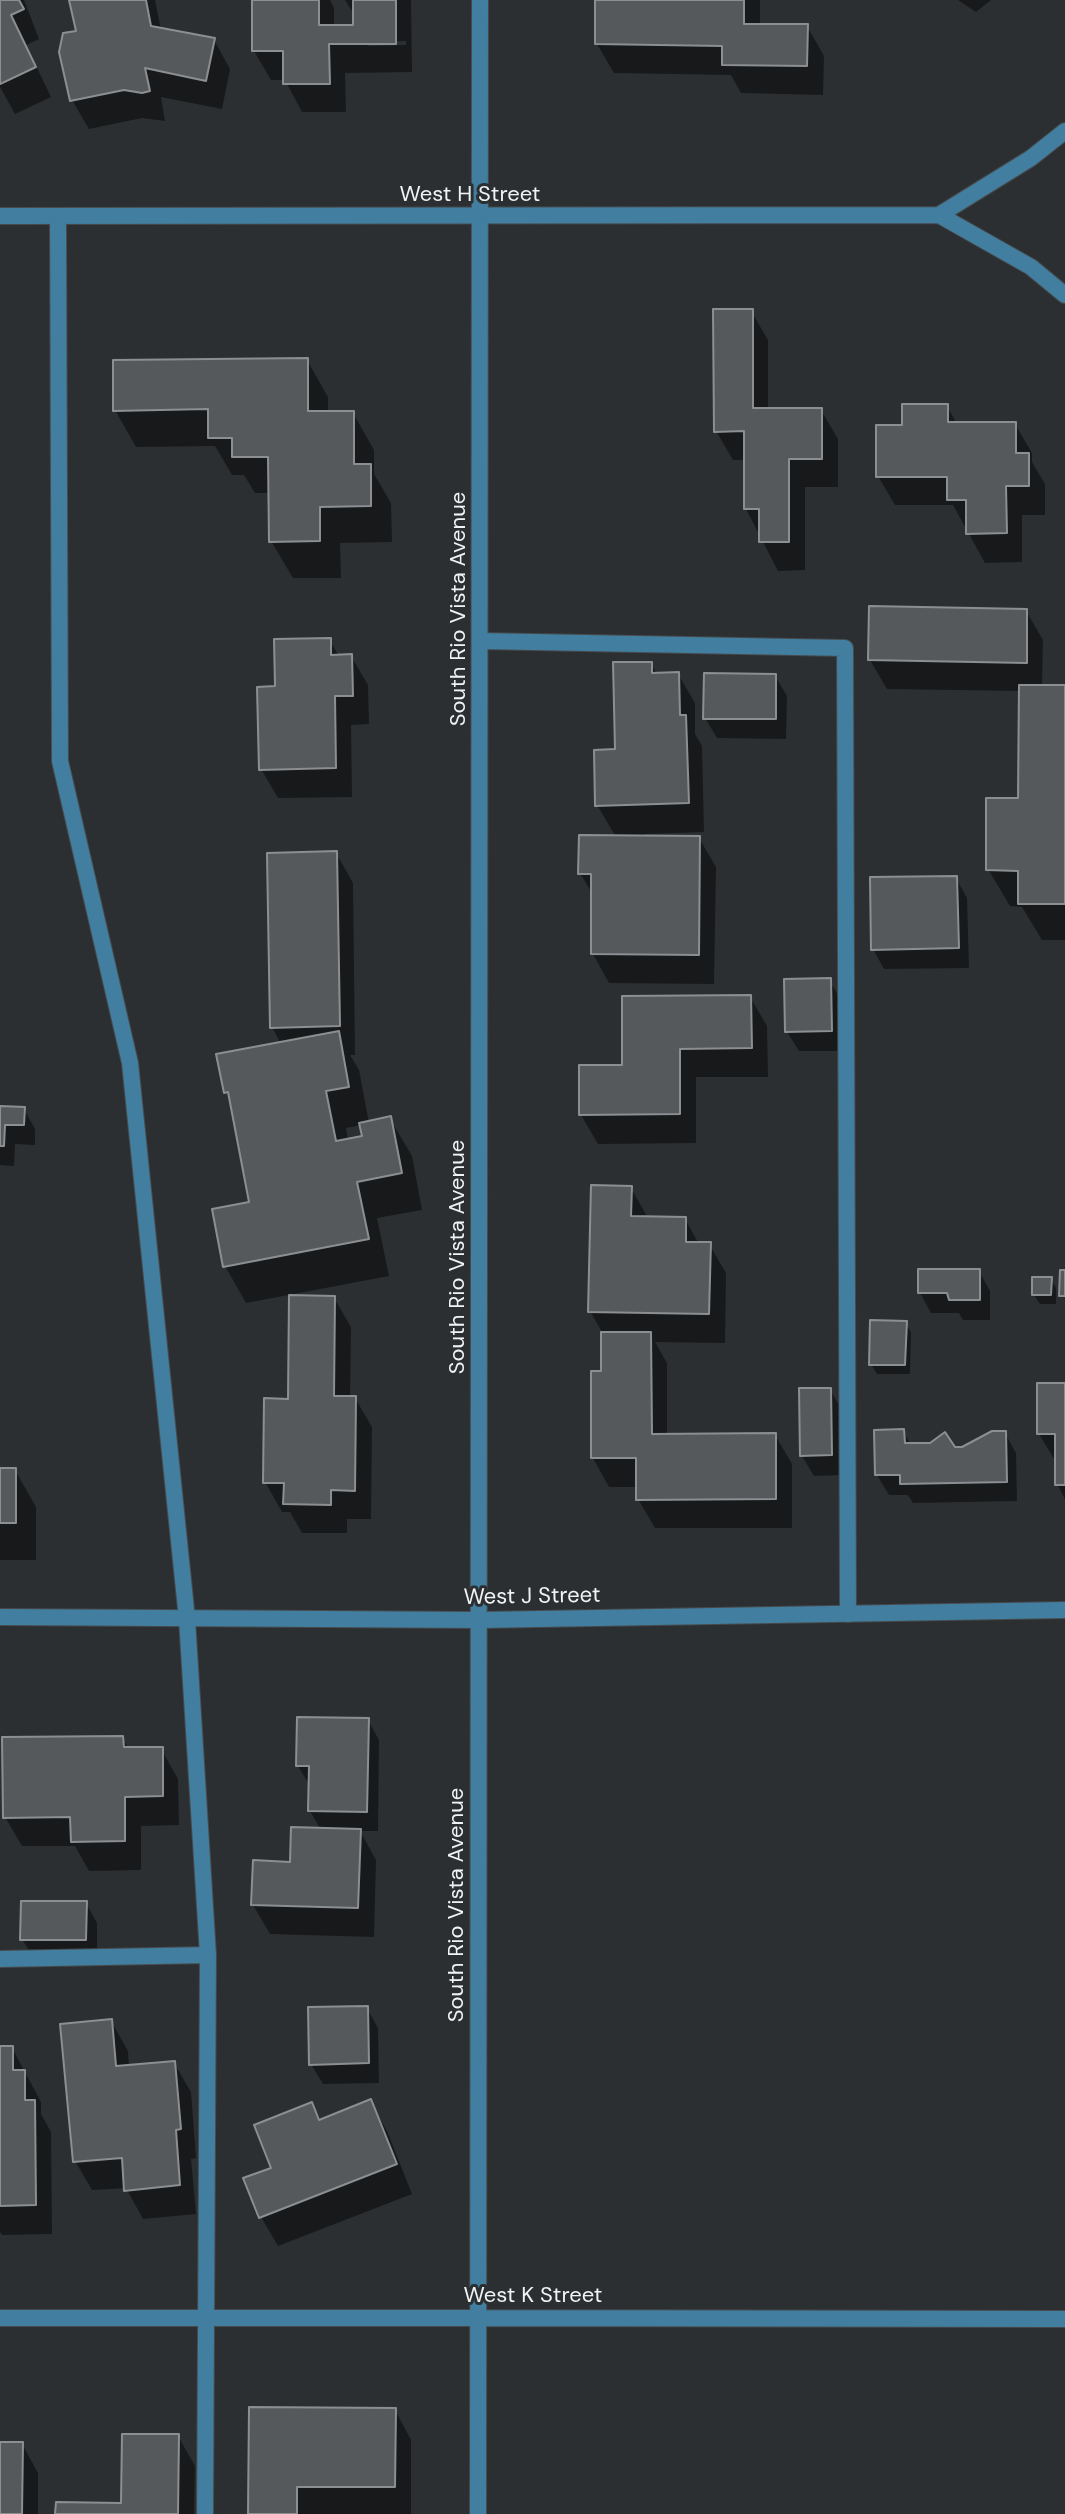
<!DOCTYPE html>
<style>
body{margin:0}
canvas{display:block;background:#2b2f31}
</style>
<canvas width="1065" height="2514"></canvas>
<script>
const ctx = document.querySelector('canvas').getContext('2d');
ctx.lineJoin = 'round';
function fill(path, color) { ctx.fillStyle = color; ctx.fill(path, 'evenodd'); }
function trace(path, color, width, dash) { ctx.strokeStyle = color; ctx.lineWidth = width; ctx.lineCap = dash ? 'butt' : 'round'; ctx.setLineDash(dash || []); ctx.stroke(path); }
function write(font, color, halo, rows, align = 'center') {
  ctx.font = font + ' "DM Sans",sans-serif'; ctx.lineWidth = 6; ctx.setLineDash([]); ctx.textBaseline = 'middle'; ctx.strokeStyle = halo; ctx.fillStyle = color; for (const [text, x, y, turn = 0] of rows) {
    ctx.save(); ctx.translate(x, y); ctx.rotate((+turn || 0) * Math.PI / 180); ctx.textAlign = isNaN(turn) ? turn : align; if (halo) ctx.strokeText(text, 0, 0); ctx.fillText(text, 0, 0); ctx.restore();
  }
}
const shadow = new Path2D(`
 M0,0h24l15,39 -13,6 25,52 -36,17 -15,-27z
 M71,0h84l6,30 53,10 16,29 -8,40 -61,-12 4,24 -23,-3 -53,11 -17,-29 6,-68z
 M254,0h76l4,8v19h21v-11l-10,-16h66l1,72 -67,1 1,39h-44l-17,-32h-14l-17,-29zM406,41v4l-38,1v-4z
 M597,0h163v26h47l17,30 -1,39 -82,-2 -10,-18 -117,-2 -17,-29z
 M958,0h33l-15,12z
 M751,311l17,29v70h53l17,29v48h-33v83l-27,1 -32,-62v-49h-13l-17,-29z
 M307,360l21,37v16h25l21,37v24l17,29 1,39 -52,1 1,35h-48l-22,-37v-48h-16l-11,-18h-12l-17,-29 -79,1 -21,-37z
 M947,406l10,18h58l17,29v9l13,22v31h-23v47l-37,1 -32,-58h-58l-17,-29 26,-49z
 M1026,611l17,29 -1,47h23v253h-23l-20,-33 -12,-1 -22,-37 32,-69 1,-109 -134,-2 -17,-29z
 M329,640l10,16h12l17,29 1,39 -18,1 1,72 -74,1 -17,-29 16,-81z
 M651,664l6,10h21l17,29v31l7,12 2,86 -59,2v3l54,1 17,29 -2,117 -105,-1 -16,-29v-59l-13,-22 36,-36 -19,-32z
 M775,676l12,20 -1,43 -69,-1 -12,-20z
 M336,853l17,30 2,172h-5l9,15 10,53 21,-4 22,37 10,54 -45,8 12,58 -143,27 -21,-37 26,-62 -19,-102 -6,-10 55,-48 -9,-17zM362,1125l2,12 -16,3 -2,-12z
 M956,878l11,20 2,70 -85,1 -11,-20z
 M829,980l12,20 1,51h-43l-12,-19z
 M750,997l17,29 1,51h-72v66l-98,1 -17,-29 43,-48z
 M0,1108l24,1 11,20v16l-20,-1 -1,22 -14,-1z
 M631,1188l17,30 37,1 14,25h10l17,29 -1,70 -70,-1 12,21v73l108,-1 17,29v64h-137l-17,-29v-12h-29l-16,-29 10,-85v-39l-13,-23z
 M979,1271l11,20v29h-27l-4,-7h-28l-11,-20z
 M1051,1279l5,9v16h-16l-6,-9z
 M334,1298l17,29 -1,71h5l17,29 -1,92h-24v14h-45l-12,-21h-8l-17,-30 25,-81z
 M905,1323l6,9 -1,42h-33l-6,-10z
 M1065,1385v114l-8,-15v-20l-18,-30z
 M830,1390l12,20 1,65 -29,1 -12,-20z
 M903,1431l8,14 52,4 42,-16 11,20 1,48 -104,2 -5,-8h-19l-12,-20z
 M0,1470h15l21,37v53h-36z
 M368,1720l11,20 -1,91h-18l16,29 -2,77 -104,-3 -17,-29 68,-75 -11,-19v-25l-12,-20z
 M122,1738l7,11h32l17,30 1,46 -38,1v44l-52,1 -14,-25h-53l-17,-29z
 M86,1903l11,20v37l-63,-1 -12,-20z
 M367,2008l11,20 1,55 -56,1 -12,-20z
 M111,2021l17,30 1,16 45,-4 17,29 5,66 -5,1 5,55 -53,5 -17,-31 -34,2 -17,-29z
 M0,2048h12l29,54v12l10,18 1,102 -50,1 -2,-3z
 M370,2102l17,29 25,63 -134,52 -17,-29 13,-48 37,-64 10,17z
 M395,2410l16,30v74h-161z
 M178,2436l17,30 -1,48h-137l66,-9z
 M0,2444h22l16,29v41h-38z`);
const building = new Path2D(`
 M0,0h19l5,9 -13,6 25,52 -36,17z
 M69,0h77l5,26 64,12 -9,43 -61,-13 5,23 -8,2 -18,-3 -54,11 -11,-49 4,-19 13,-2z
 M252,0h67v25h34v-25h43v44h-67l1,40h-47v-33h-31z
 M595,0h149v24h64l-1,42 -85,-1v-19l-127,-2z
 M713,309h40v99h69v51h-33v83h-30v-33h-15v-78l-30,1z
 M308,358v53h46v53h17v42l-51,1v34l-51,1 -1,-85h-36v-19h-24v-29l-95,2v-51z
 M902,404h46v18h68v31h13v33h-23l1,47 -41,1v-34h-19v-23h-71v-52h26z
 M869,606l158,3v54l-159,-3z
 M331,638v17l21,-1 1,42h-18l1,72 -77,2 -2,-83 18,-1 -1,-47z
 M613,662h39v11l27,-1 1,43h6l3,88 -94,3 -1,-56 21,-1z
 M704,673l72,1v45h-73z
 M1019,685h46v219h-47v-33l-32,-1v-72h32z
 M579,835l121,1 -1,119 -108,-1v-80h-13z
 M337,851l3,175 -70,2 -3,-175z
 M957,876l2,72 -88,2 -1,-73z
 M831,978l1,53 -47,1 -1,-53z
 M751,995l1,53 -72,1v65l-101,1v-50h43v-69z
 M339,1031l10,56 -23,4 10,50 26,-5 -3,-13 32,-7 11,57 -45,9 12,57 -146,28 -11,-58 37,-7 -21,-110 -4,1 -8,-39z
 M0,1106l25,1 -1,18h-19l-1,21h-4z
 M591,1185l41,1 -1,30 55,1v25h25l-2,72 -121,-2z
 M918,1269h62v31h-31l-2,-7h-29z
 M1060,1270h5v26h-6z
 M1032,1277h20l-1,18h-19z
 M289,1295l46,1 -1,100h22l-1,95 -24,-1v15l-48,-1 1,-21h-21l1,-85 24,1z
 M870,1320l37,1 -2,44h-36z
 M601,1332h50l1,102 124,-1v66l-140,1v-42h-45v-87h10z
 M1037,1383h28v102h-10v-51h-18z
 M799,1388h32l1,67 -32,1z
 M904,1429l1,14h25l15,-11 10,15h7l30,-16h14l1,51 -107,2v-9h-25l-1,-45z
 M0,1468h16v55h-16z
 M297,1717l72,1 -2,94 -59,-1 1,-45h-13z
 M123,1736l1,11h39v49l-38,1v44l-54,1 -1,-25 -67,1 -1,-81z
 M291,1827l70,2 -3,79 -107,-3 2,-45 37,2z
 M21,1901h66l-1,39h-66z
 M368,2006l1,57 -60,2 -1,-58z
 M112,2019l4,47 59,-5 6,68 -5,1 4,55 -56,6 -2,-33 -49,4 -13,-138z
 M0,2046h13v24h12v30h10l1,105 -36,1z
 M371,2099l26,65 -138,54 -16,-40 28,-10 -17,-43 58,-23 7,18z
 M249,2407l147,1 -1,79h-98v27h-49z
 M122,2434h57l-1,80h-123l1,-12 65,1z
 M0,2442h23l-1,72h-22z`);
const service = new Path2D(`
 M58,217l2,544 70,302 57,556 21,336 -3,559
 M481,641l364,7 3,966
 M0,1959l208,-4`);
const minor = new Path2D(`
 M939,215l92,52 34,28
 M0,216l939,-1 92,-57 34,-27
 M0,1617l480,3 585,-10
 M0,2318h477`);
const tertiary = new Path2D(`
 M477,2318l588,1
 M478,2514l2,-2514`);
const streetNames = [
 ["West H Street",470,195],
 ["South Rio Vista Avenue",459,609,-90],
 ["South Rio Vista Avenue",458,1257,-90],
 ["West J Street",532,1597,-1],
 ["South Rio Vista Avenue",457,1905,-90],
 ["West K Street",533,2296]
];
fill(shadow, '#0007');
fill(building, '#55595c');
trace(building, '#8b8f92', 2);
trace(service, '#474a4c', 18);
trace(minor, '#474a4c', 18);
trace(tertiary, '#474a4c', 18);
trace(service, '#417e9f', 16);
trace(minor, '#417e9f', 16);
trace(tertiary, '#417e9f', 16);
write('22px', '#f0f3f4', '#2b2f31', streetNames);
</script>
